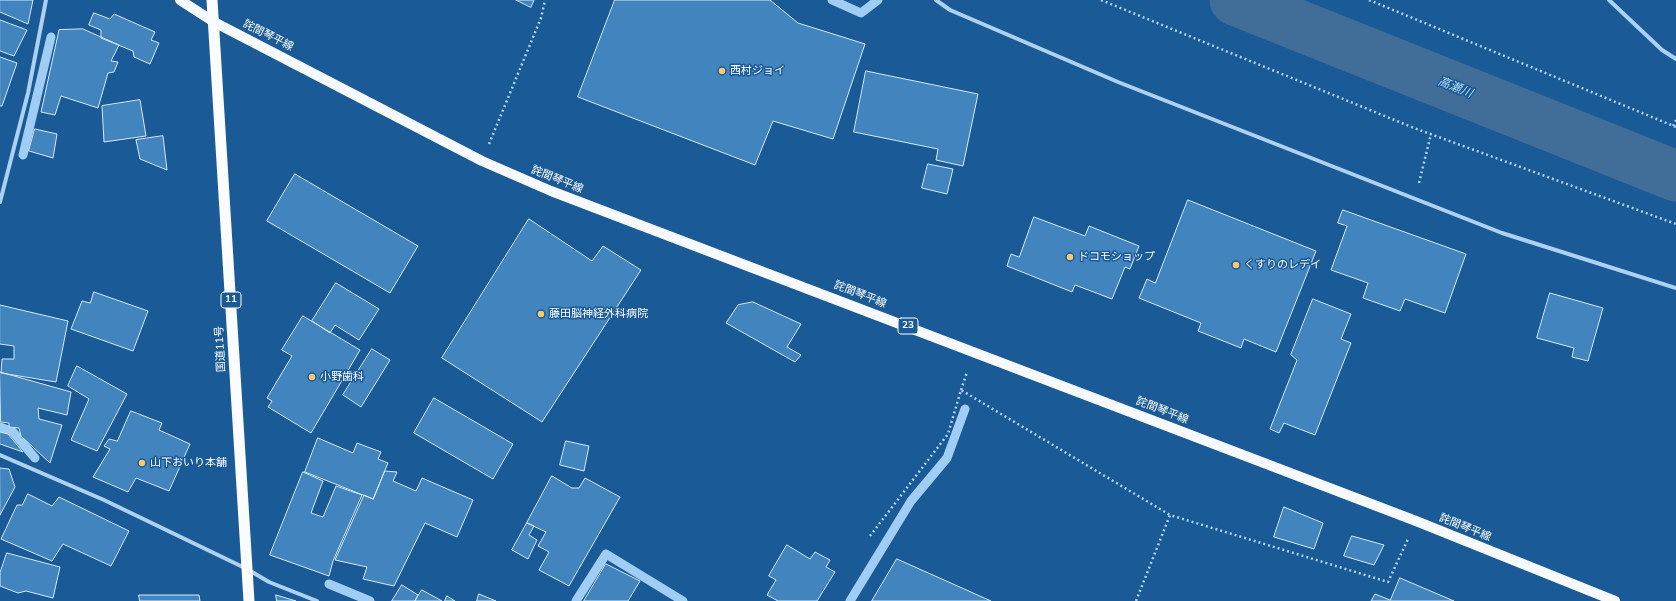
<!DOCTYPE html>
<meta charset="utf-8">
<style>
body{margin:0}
canvas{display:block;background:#195a97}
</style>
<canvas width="1676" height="601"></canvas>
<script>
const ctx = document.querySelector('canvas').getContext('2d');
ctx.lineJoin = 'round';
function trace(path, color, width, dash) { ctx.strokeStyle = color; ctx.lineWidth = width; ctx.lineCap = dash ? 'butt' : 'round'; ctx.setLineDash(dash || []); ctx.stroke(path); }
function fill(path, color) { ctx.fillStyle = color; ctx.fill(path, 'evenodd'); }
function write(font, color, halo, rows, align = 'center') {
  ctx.font = font + ' "Nunito Sans","Noto Sans JP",sans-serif'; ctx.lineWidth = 3; ctx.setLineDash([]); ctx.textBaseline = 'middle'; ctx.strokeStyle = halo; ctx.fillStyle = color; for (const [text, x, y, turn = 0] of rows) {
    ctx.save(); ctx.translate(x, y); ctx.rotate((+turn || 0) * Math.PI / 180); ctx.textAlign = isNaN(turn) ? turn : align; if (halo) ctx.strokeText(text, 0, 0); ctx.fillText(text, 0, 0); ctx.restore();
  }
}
const stream = new Path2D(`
 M832,0l29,13 17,-13
 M23,155l28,-118
 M0,427l13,5 22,26
 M329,584l41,17
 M576,601l30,-47 77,47
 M850,601l61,-100 36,-43 18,-49`);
const river = new Path2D(`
 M1235,0l441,176`);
const building = new Path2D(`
 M0,0h33l-5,24 -28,-12z
 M516,0h18l-3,7z
 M615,0h155l28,23 67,21 -32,95 -60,-18 -18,44 -177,-68z
 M94,13l16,6 4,-5 41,18 -4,8 8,3 -9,21 -16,-7 -1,-6 -32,-13v-8l-12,-5z
 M0,20l27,10 -13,26 -14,-5z
 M83,29l36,16 -8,16 7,1 -4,10 -6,1 -10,35 -37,-12 -6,19 -14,-3 18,-82z
 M0,57l17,6 -15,43h-2z
 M866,71l112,23 -15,72 -27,-6 2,-11 -84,-17z
 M140,100l6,36 -42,6 -2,-36z
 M35,129l22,5 -4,24 -24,-7z
 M163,136l4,34 -27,-11 -4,-19z
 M928,164l25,5 -6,25 -25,-6z
 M295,174l123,72 -28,47 -123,-72z
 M1188,200l128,51 -40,101 -32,-13 -3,9 -43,-17 3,-8 -62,-25 8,-19 8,4z
 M1343,210l123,44 -21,59 -40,-14 -5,12 -37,-13 5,-15 -37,-13 16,-44 -9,-3z
 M1034,217l51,19 4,-10 50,20 -9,23 -5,-2 -13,32 -37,-14 -3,7 -65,-26 4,-12 8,3z
 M529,219l63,42 11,-15 38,24 -99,152 -100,-64z
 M336,283l43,26 -20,31 -24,-15 -5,8 -18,-12z
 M94,292l54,19 -15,40 -62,-22 11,-28 8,2z
 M1550,293l53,15 -15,53 -16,-4 2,-9 -37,-10z
 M1313,299l38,15 -10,25 10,4 -36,92 -31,-12 -5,10 -9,-4 27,-69 -6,-5z
 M753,302l48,22 -14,23 14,8 -6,7 -69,-39 12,-18z
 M0,305l68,16 -12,61 -55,-9 1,-14h12v-13l-14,-2z
 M303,316l57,34 -49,83 -43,-26 4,-6 -5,-3 25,-42 -10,-6z
 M372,349l18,11 -29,47 -18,-12z
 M77,366l50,28 -30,57 -26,-11 18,-41 -21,-13z
 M0,372l71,20 -4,23 -29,-7 1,11 23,6 -12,38 -29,-27 -2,-8 -10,-1v-4l-8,-1z
 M434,398l79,46 -20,35 -79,-46z
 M131,411l31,12 -3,7 31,14 -21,47 -33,-13 -8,14 -35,-15 17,-28 -6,-3 5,-7 8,2z
 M0,432l8,2 15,18 -23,-8z
 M318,438l35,15 4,-10 24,9 -3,7 10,4 -15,36 -68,-27z
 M566,441l23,5 -5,25 -24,-6z
 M0,468l9,1 6,18 -15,28z
 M385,471l12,1 -4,9 23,10 6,-13 51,22 -16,37 -32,-14 -31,63 -31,-7 4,-12 -32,-7 29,-65 9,4z
 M303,472l20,9 -12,32 12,4 13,-31 26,9 -29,66 -4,15 -59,-21z
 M552,476l20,12h7l6,-10 35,19 -51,89 -30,-16 10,-18 -11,-6 8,-14 -19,-9z
 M28,494l24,12 7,-9 70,34 -18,35 -48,-22 -11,17 -51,-22 16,-34h5z
 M1284,507l39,16 -9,26 -40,-12z
 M527,523l7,3 -5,9 8,5 -9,19 -16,-9z
 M1352,536l32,9 -10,20 -30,-9z
 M787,545l23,14 5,-7 15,8 -4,7 9,5 -18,29h-39l-11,-6 9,-15 -7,-4z
 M7,553l53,14 -7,31 -27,-7 -8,2 -18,-7v-13z
 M897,559l94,42h-119z
 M606,564l34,17 -12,20h-44z
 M1400,578l54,23h-83l4,-7 15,6z
 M402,585l16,10 -3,6h-23z
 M422,590l20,11h-27z
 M479,594l17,7h-19z
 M139,595h60l1,6h-60z
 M276,595l20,6h-19z
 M447,596l8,5h-10z`);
const path = new Path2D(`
 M1101,0l313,128 262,96
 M1369,0l307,127
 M1673,126l3,-6
 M489,144l52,-126 4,-18
 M1419,183l12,-49
 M961,390l6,-18
 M870,536l78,-102 13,-44 209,125
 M1136,601l34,-86 218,67 20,-43`);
const minor = new Path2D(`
 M936,0l14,10 168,72 384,151 174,55
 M1609,0l53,50 14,9
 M0,202l28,-109 18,-93
 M0,455l104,45 143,69 22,13 48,19`);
const primary = new Path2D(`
 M180,0l34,22 268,139 69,30 865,330 199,80`);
const trunk = new Path2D(`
 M212,0l37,601`);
const markers = [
 [722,71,4,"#ffc86c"],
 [1070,257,4,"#ffc86c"],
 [1236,265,4,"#ffc86c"],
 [541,314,4,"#ffc86c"],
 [312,377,4,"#ffc86c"],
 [142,463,4,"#ffc86c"]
];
const shields = [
 [231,300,20],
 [908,326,20]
];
const shieldNames = [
 ["11",231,300],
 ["23",908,326]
];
const streetNames = [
 ["詫間琴平線",268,36,27],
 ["詫間琴平線",557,180,22],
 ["詫間琴平線",860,295,21],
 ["国道11号",221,349,-93],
 ["詫間琴平線",1162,411,21],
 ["詫間琴平線",1465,528,22]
];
const poiNames = [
 ["西村ジョイ",730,71],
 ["ドコモショップ",1078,257],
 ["くすりのレデイ",1244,265],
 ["藤田脳神経外科病院",549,314],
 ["小野歯科",320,377],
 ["山下おいり本舗",150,463]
];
const waterNames = [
 ["高瀬川",1455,88,22]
];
trace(stream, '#9fcdf3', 9);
trace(river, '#406e99', 51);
fill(building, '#4284be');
trace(building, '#d3e9fb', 1);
trace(path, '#acd1f1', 2.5, [2, 3]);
trace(minor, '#acd1f1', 4);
trace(primary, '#f6faff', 10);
trace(trunk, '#fafcff', 11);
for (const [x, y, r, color] of markers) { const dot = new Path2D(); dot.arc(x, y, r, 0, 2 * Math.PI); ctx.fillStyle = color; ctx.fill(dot); trace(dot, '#195a97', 1.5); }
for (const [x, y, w] of shields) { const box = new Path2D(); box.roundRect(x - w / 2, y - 8, w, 16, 3); ctx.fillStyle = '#195a97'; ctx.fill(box); trace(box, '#fff', 1); }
write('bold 10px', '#fff', null, shieldNames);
write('11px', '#fff', '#195a97', streetNames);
write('11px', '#fff', '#195a97', poiNames, 'left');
write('italic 12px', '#b9daf7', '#195a97', waterNames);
</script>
